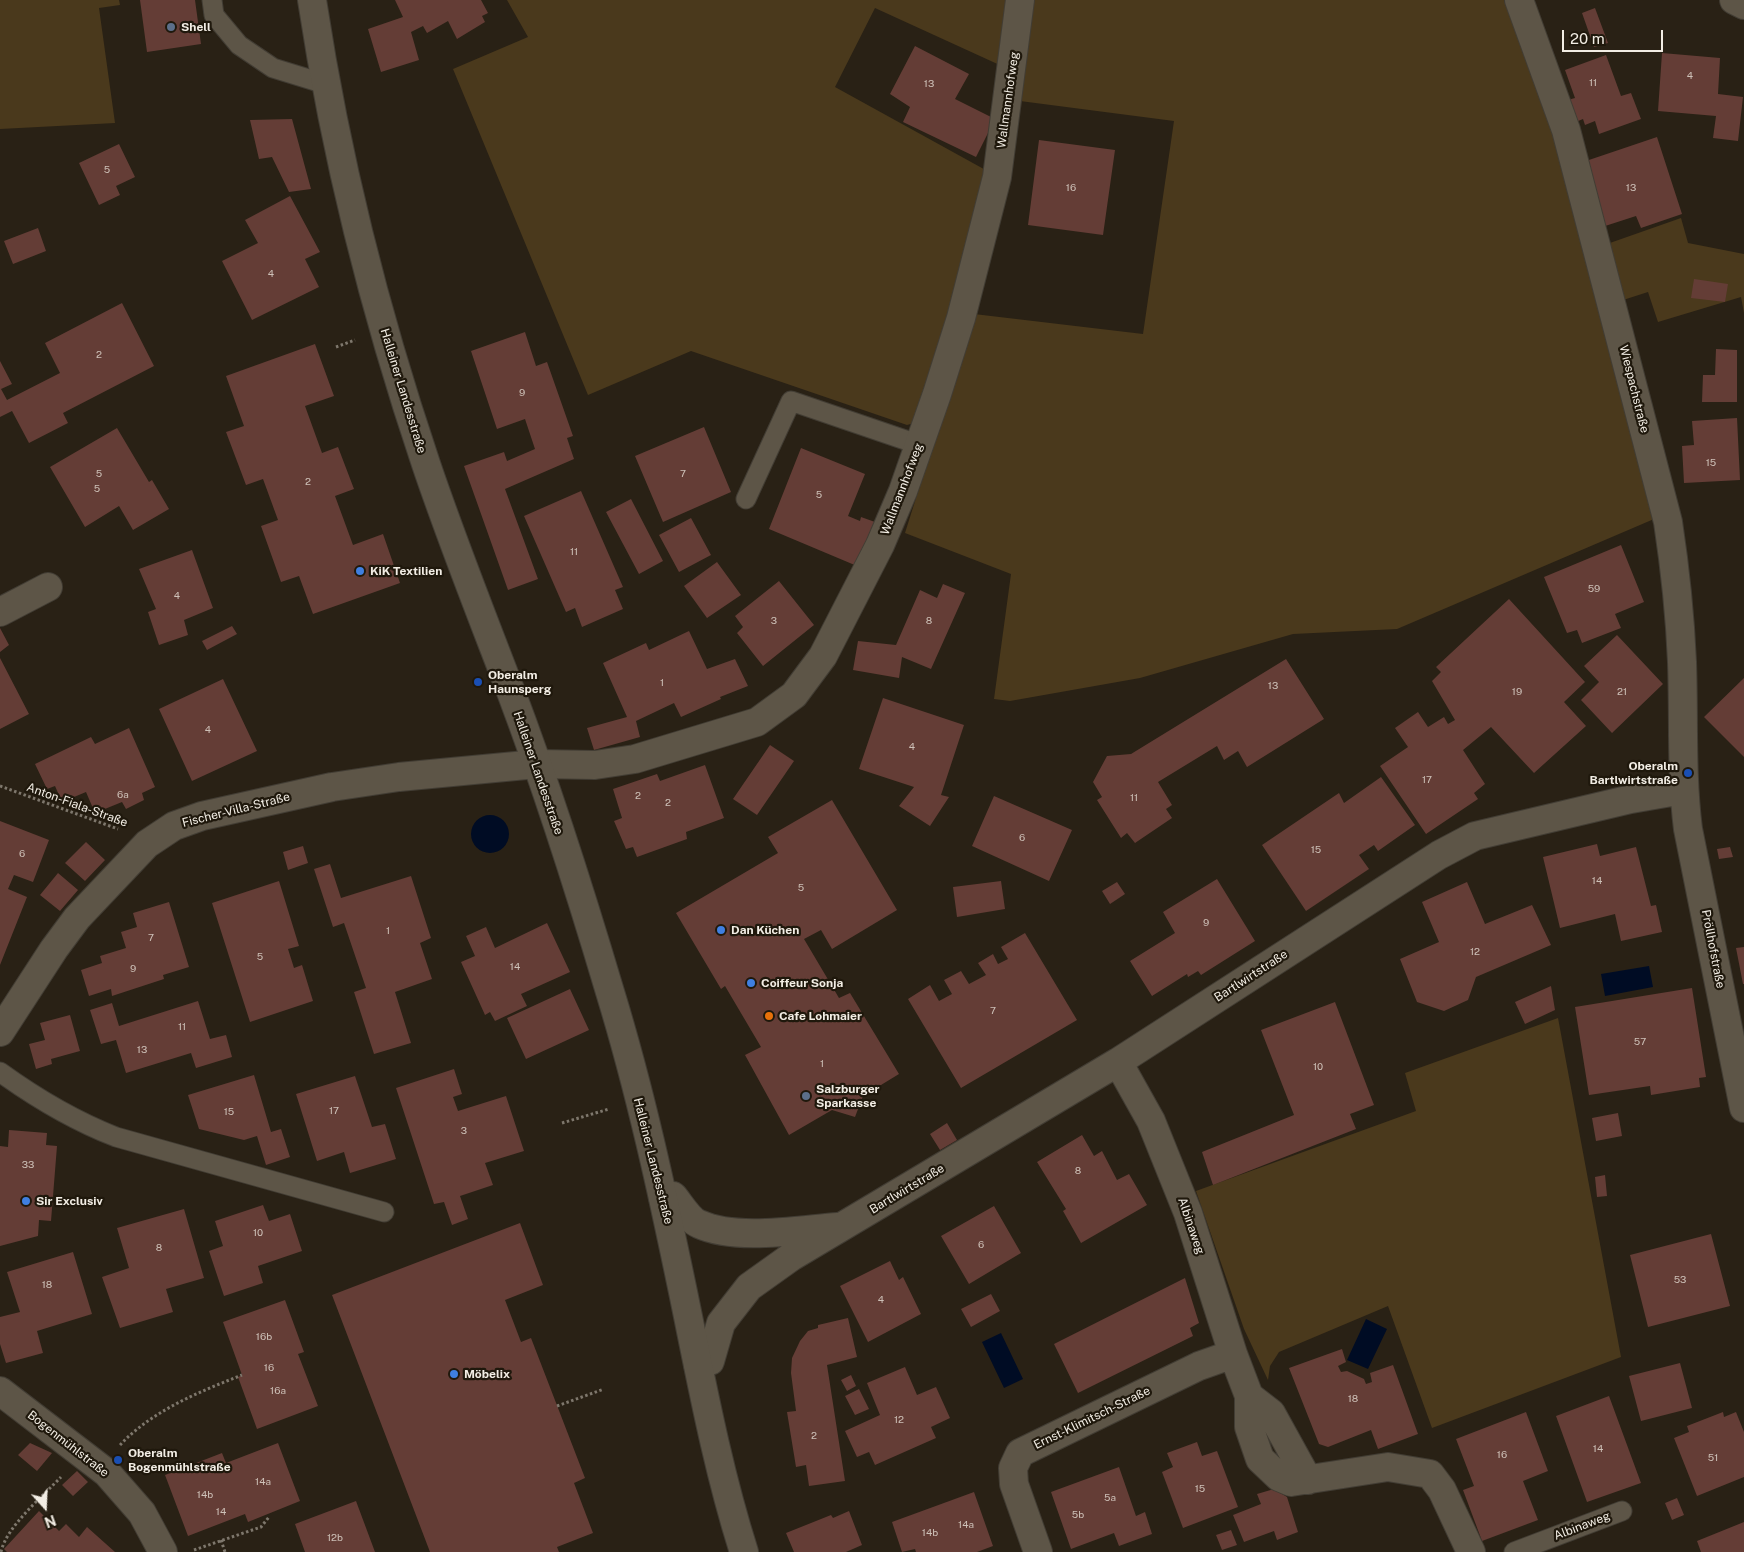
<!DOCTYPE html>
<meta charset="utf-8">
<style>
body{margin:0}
#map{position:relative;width:1744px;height:1552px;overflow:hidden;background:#292115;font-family:"Public Sans",sans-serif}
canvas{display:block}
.north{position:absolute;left:20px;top:1482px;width:50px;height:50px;-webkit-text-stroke:4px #1f180c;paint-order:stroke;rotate:160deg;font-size:14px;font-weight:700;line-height:20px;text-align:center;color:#f2ede4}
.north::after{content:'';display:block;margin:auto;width:18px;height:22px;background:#f2ede4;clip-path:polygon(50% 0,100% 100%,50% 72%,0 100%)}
.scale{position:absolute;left:1562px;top:30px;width:101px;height:22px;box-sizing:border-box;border:2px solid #f2ede4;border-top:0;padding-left:6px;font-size:15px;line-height:18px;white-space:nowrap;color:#f2ede4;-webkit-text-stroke:4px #1f180c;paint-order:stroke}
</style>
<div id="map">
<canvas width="1744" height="1552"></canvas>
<div class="north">N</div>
<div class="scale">20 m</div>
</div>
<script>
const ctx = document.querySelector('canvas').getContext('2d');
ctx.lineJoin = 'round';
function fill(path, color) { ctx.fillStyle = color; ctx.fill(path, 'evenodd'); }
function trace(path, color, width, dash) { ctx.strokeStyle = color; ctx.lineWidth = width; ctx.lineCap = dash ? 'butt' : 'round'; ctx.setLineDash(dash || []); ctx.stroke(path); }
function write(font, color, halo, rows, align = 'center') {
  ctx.font = font + ' "Public Sans",sans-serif'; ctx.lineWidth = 4.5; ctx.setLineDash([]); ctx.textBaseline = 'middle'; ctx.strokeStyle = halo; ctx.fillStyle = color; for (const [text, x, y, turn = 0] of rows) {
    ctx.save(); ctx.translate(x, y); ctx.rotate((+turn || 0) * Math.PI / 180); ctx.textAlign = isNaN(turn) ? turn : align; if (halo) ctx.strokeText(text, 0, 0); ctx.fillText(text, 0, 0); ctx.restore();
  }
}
const green = new Path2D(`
 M0,0h119l1,5 -21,3 16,115 -115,6z
 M507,0h503l-6,67 -129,-59 -40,79 156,86 -16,65 -61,185 -7,2 -216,-74 -103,44 -135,-326 75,-32z
 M1029,0h475l54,147 96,372 -257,110 -104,5 -153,44 -130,23 -16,-2 17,-125 -106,-41 69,-219 169,20 31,-213 -154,-20z
 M1681,218l7,25 56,11v59l-3,-16 -83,25 -10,-30 -28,9 -13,-57z
 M1558,1018l63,339 -189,71 -44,-122 -109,46 -9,14 -2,14 -24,-51 -48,-138 220,-80 -11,-38z`);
const water = new Path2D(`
 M471 834a19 19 0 1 1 38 0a19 19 0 1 1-38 0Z
 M1649,966l4,21 -48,9 -4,-22z
 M1366,1319l21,10 -19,40 -21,-9z
 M1001,1333l22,46 -19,9 -22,-46z`);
const building = new Path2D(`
 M140,0h55l6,44 -54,8z
 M395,0h86l7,13 -6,3 3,6 -28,17 -9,-18 -21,12 -4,-7 -12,6 8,28 -38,12 -13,-43 35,-12z
 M1595,8l13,35 -14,4 -12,-34z
 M915,46l54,28 -14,25 40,20 -19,38 -73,-35 7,-15 -20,-13z
 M1662,53l58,5 -2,36 25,3 -5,44 -25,-3 3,-22 -58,-5z
 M1606,55l15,41 10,-3 10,26 -42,15 -4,-13 -10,4 -2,-6 -12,5 -7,-23 11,-3 -10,-28z
 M292,119l19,70 -22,3 -17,-35 -13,2 -9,-39z
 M1657,137l25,77 -41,14 -5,-12 -34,11 -22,-64z
 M1039,140l76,10 -12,85 -75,-10z
 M119,144l16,33 -19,9 4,9 -21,10 -20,-42z
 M290,196l30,56 -15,7 14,28 -67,33 -30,-59 36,-18 -13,-23z
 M38,228l8,23 -33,13 -9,-23z
 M1694,279l34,5 -3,18 -34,-4z
 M122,303l32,63 -91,47 5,10 -39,20 -17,-32 -12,6v-56l12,23 -11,5 6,11 53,-27 -15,-30z
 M525,332l11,34 11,-4 26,74 -6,2 7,21 -69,30 33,90 -30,11 -44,-124 40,-14 3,9 28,-12 -10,-30 -28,10 -26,-78z
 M315,344l19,52 -29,10 17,47 16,-6 16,42 -19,7 18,49 30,-11 17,49 -87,31 -14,-38 -18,6 -20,-56 17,-6 -15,-41 -17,6 -20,-53 18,-6 -18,-50z
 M1716,349l21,1v52h-35l1,-27h12z
 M1737,418l3,62 -56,3 -2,-37 12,-1 -2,-24z
 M704,427l27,65 -68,30 -28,-66z
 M117,428l32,54 3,-2 17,29 -36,21 -14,-24 -34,21 -35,-60z
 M801,448l64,26 -17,42 12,5 1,-4 14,5 -18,44 -88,-37z
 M581,491l42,96 -8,3 8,19 -41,18 -7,-19 -9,4 -42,-96z
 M631,499l32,62 -24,13 -33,-62z
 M691,518l20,37 -32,17 -20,-37z
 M1621,545l23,57 -29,12 6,14 -39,15 -5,-13 -10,3 -23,-56z
 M192,550l21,58 -29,12 4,15 -29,10 -11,-33 8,-3 -17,-40z
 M717,562l24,33 -34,23 -23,-32z
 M779,581l35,44 -51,41 -26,-33 6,-6 -8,-11z
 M943,584l22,9 -34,76 -29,-12 -3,21 -46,-8 5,-29 38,4 24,-55 17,8z
 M1509,599l76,83 -21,20 22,24 -52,47 -43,-46 -28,23 22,34 -11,9 4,6 -52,35 -46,-68 28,-19 -13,-19 23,-16 10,15 16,-10 4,7 7,-4 -23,-39 9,-9 -5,-5z
 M232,626l5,8 -30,16 -5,-9z
 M0,628l9,17 -9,7z
 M689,631l18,38 28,-10 13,27 -28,11 1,2 -40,18 -7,-14 -38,18 4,16 -46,13 -7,-22 40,-11 -24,-54 43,-20 3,7z
 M1617,635l46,49 -51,49 -31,-33 18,-18 -15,-16z
 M0,658l29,56 -29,15z
 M1286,659l38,60 -77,48 -9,-16 -14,9 -7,-14 -59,36 14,23 -6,4 6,9 -37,25 -8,-10 -6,5 -24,-38 5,-3 -9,-15 14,-26 24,-2z
 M1744,678v79l-40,-40z
 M223,679l34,72 -65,30 -33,-72z
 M883,698l81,27 -23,70 8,2 -19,29 -31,-20 15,-19 -55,-18z
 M129,728l26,59 -13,6 2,7 -18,9 -4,-7 -27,11 -9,-21 -24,10 -7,-16 -8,3 -12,-25 56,-27 4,7z
 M770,745l24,16 -37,54 -24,-16z
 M705,765l19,53 -38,14 1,7 -50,18 -4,-10 -7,2 -12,-28 8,-3 -9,-29 44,-15 3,7z
 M1381,777l34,48 -37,26 -4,-6 -15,10 10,14 -63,42 -44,-66 77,-52 5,10z
 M994,796l78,34 -23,51 -77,-35z
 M832,800l65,110 -65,39 -11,-19 -17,9 35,59 11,-5 49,81 -36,22 -8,21 -23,-7 -43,25 -44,-80 16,-8 -36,-61 -4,3 -45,-76 102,-60 -10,-16z
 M0,821l49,19 -16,42 -19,-7 -6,14 19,8 -27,68z
 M86,842l19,18 -20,21 -20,-18z
 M1597,844l3,12 36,-9 15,59 5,-1 6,27 -41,9 -6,-27 -55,14 -17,-71z
 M303,846l5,17 -20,7 -5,-18z
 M1730,847l3,10 -14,2 -2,-10z
 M330,864l11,34 70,-22 20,62 -11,5 12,36 -37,13 16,51 -37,11 -20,-62 12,-4 -22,-65 -11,4 -19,-58z
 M58,873l20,17 -18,21 -20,-16z
 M1217,879l38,62 -54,34 -3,-4 -10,6 -1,-3 -35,22 -22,-35 45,-28 -12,-21z
 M279,881l20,65 -11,3 6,19 8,-3 11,36 -63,21 -38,-119z
 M1001,881l4,28 -48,8 -4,-30z
 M1117,882l8,12 -15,10 -8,-13z
 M1467,882l18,42 47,-19 19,40 -75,32 -8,23 -24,11 -27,-9 -17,-43 39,-17 -17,-40z
 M169,902l20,65 -26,8 1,4 -52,17 -1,-7 -22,7 -8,-26 21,-7 -2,-7 26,-8 -5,-16 16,-5 -4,-14z
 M547,923l23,49 -49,22 6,12 -32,15 -5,-9 -5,3 -24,-53 14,-6 -9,-20 20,-9 9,21z
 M1025,933l52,87 -116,68 -53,-89 22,-14 9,16 13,-7 -8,-14 17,-9 8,13 17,-9 -8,-12 15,-9 5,10 10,-5 -7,-12z
 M1744,947v37h-1l-7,-36z
 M1551,986l4,24 -30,14 -10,-22z
 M1692,988l14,89 -7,1 1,9 -49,8 -1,-9 -61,9 -14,-88z
 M570,989l19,41 -63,29 -19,-41z
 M198,1001l12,38 16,-4 6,22 -36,11 -5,-15 -65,20 -10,-33 -15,4 -11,-34 22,-7 7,23z
 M1335,1002l39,103 -24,9 6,15 -143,56 -11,-33 92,-37 -33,-85z
 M70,1015l10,36 -29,8 1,5 -16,5 -7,-25 16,-4 -5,-17z
 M454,1069l8,25 -9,3 5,14 48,-15 18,55 -39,12 8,22 -33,11 8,23 -16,6 -8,-23 -10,2 -38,-116z
 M254,1075l17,57 10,-3 9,28 -24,8 -9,-29 -13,4 -45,-11 -11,-34z
 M355,1076l17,51 13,-3 11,35 -46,14 -6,-21 -27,9 -21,-67z
 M1618,1113l4,23 -26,5 -4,-23z
 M947,1123l10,17 -17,10 -10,-16z
 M9,1130l38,3 -1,12 11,1 -6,75 -12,-1 -1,16 -38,10v-100l8,1z
 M1082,1135l12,21 8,-5 15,29 12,-6 18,31 -66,38 -18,-32 3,-2 -29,-47z
 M1605,1175l2,21 -10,1 -2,-20z
 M263,1205l6,16 21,-7 12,37 -44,15 5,17 -39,13 -15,-45 14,-5 -8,-25z
 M994,1206l27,47 -52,31 -28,-48z
 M184,1209l20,69 -38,11 7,23 -53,16 -18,-51 27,-9 -12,-40z
 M520,1223l23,62 -38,15 16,42 10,-4 54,140 -11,5 19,50 -36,14 2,5h-129l-98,-257z
 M1711,1234l19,72 -82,21 -18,-72z
 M73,1252l19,62 -55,17 6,22 -37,10 -6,-19v-27l20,-5 -13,-40z
 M890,1261l9,19 4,-3 18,37 -53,28 -28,-56z
 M1185,1278l14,45 -9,5 3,8 -115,57 -24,-49z
 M991,1294l9,17 -29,16 -10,-18z
 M285,1300l19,52 -6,2 20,52 -61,23 -19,-52 4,-2 -19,-53z
 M848,1318l9,39 -30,8 18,116 -36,5 -3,-21 -10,2 -9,-55 9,-1 -5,-38 1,-15 8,-17 8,-10 10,-3v-3z
 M1342,1349l4,13 -8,4 3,6 6,-1 17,8 2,5 6,-2 -2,-9 23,-8 25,69 -40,15 -7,-19 -43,17 -9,-3 -30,-76z
 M1680,1363l12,45 -51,13 -12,-45z
 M905,1367l12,28 19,-8 14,31 -19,9 5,11 -61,27 -6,-13 -12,5 -12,-26 35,-16 -13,-32z
 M851,1375l5,11 -9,5 -6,-11z
 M859,1389l10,20 -14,6 -10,-19z
 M1609,1396l32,87 -54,19 -31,-86z
 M1526,1412l22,59 -25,10 15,39 -56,21 -19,-51 11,-4 -18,-47z
 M1723,1412l1,5 12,-5 8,20v45l-47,19 -23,-58 15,-6 -2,-6z
 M1197,1442l5,14 15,-5 21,56 -55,21 -21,-56 11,-5 -6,-14z
 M30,1443l22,10 -15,18 -19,-16z
 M278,1443l22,58 -52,21 -3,-8 -57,22 -23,-61 57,-22 4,10z
 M1119,1467l17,49 9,-4 7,22 -33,12 -5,-13 -43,16 -20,-57z
 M77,1471l11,11 -15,14 -11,-11z
 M1274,1489l13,8 11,35 -21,8 -3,-9 -30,11 -11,-27 28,-11 -4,-10z
 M974,1492l19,54 -16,6h-61l-1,-3 -13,3 -10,-30z
 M1677,1498l7,17 -12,5 -7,-17z
 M356,1501l19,51h-70l-10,-28z
 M39,1511l20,20 7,-7 13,13 8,-10 28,25h-108l-3,-3z
 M849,1511l13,34 -16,7h-52l-8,-19 45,-18 2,3z
 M1744,1522v30h-43l-4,-11z
 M1231,1530l6,15 -15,5 -6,-15z`);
const path = new Path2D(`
 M336,347l19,-7
 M0,786l118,43
 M562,1123l47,-14
 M557,1406l47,-17
 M120,1445c33,-35 79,-53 122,-70
 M221,1540l4,12
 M194,1550l67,-23 8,-10
 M1,1552c5,-25 42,-56 60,-75`);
const lane = new Path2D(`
 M212,0l2,15 25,30 34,23 52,16
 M746,499l45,-98 129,44
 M0,1072c36,26 75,49 116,65l268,75
 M1514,1552l108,-41`);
const street = new Path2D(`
 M1519,0l47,130 102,392c7,46 12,93 14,140 2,56 -1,112 6,167l56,279
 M1734,0l10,5
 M0,612l48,-25
 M0,1032l54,-83 23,-31 70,-74 27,-18 28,-10 130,-29 67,-10 138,-13 58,1 40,-6 122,-37 37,-27 29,-39 57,-111 23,-54 34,-97 24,-76 36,-141 23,-177
 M1118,1062l33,59 37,92 45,141 16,42v31l11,32 19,18 12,5 97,-15 42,7 12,16 29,62
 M663,1197l10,-1c7,8 16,24 26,28 37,17 99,6 139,3
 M698,1364l12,-3 11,-38 28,-36 42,-30 327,-195 321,-207 36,-19 156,-37 52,-9
 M0,1391l107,82 35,40 21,39
 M1249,1396l22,17 37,67
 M1038,1552l-24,-68 -1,-16 7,-15 179,-87 34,-12`);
const secondary = new Path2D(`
 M312,0c24,158 63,313 114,464 26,77 56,152 85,228 37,98 69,199 99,300 30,98 52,199 73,300 18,87 34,175 61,260`);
const markers = [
 [171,27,5,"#5c6f8a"],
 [360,571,5,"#3f7fe0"],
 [478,682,5,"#1a4fb4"],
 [1688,773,5,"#1a4fb4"],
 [721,930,5,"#3f7fe0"],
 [751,983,5,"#3f7fe0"],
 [769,1016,5,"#e8710a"],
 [806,1096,5,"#5c6f8a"],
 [26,1201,5,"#3f7fe0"],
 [454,1374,5,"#3f7fe0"],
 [118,1460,5,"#1a4fb4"]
];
const numberNames = [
 ["4",1690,76],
 ["11",1593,83],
 ["13",929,84],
 ["5",107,170],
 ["16",1071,188],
 ["13",1631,188],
 ["4",271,274],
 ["2",99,355],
 ["9",522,393],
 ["15",1711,463],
 ["5",99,474],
 ["7",683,474],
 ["2",308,482],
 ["5",97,489],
 ["5",819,495],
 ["11",574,552],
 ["59",1594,589],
 ["4",177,596],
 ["3",774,621],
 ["8",929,621],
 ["1",662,683],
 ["13",1273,686],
 ["19",1517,692],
 ["21",1622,692],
 ["4",208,730],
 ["4",912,747],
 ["17",1427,780],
 ["6a",123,795],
 ["2",638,796],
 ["11",1134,798],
 ["2",668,803],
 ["6",1022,838],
 ["15",1316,850],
 ["6",22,854],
 ["14",1597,881],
 ["5",801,888],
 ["9",1206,923],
 ["1",388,931],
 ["7",151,938],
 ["12",1475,952],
 ["5",260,957],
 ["14",515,967],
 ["9",133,969],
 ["7",993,1011],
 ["11",182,1027],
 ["57",1640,1042],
 ["13",142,1050],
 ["1",822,1064],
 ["10",1318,1067],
 ["17",334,1111],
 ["15",229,1112],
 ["3",464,1131],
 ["33",28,1165],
 ["8",1078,1171],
 ["10",258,1233],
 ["6",981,1245],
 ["8",159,1248],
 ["53",1680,1280],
 ["18",47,1285],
 ["4",881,1300],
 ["16b",264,1337],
 ["16",269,1368],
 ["16a",278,1391],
 ["18",1353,1399],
 ["12",899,1420],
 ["2",814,1436],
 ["14",1598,1449],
 ["16",1502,1455],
 ["51",1713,1458],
 ["14a",263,1482],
 ["15",1200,1489],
 ["14b",205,1495],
 ["5a",1110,1498],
 ["14",221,1512],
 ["5b",1078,1515],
 ["14a",966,1525],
 ["14b",930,1533],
 ["12b",335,1538]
];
const poiNames = [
 ["Shell",181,27],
 ["KiK Textilien",370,571],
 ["Oberalm",488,675],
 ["Haunsperg",488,689],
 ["Oberalm",1678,766,"right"],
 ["Bartlwirtstraße",1678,780,"right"],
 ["Dan Küchen",731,930],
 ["Coiffeur Sonja",761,983],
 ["Cafe Lohmaier",779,1016],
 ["Salzburger",816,1089],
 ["Sparkasse",816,1103],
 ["Sir Exclusiv",36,1201],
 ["Möbelix",464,1374],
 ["Oberalm",128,1453],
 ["Bogenmühlstraße",128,1467]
];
const streetNames = [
 ["Wallmannhofweg",1008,100,-82],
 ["Wiespachstraße",1634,389,76],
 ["Halleiner Landesstraße",403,391,73],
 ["Wallmannhofweg",902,489,-69],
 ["Halleiner Landesstraße",538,773,71],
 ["Anton-Fiala-Straße",77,805,20],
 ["Fischer-Villa-Straße",236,810,-14],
 ["Pröllhofstraße",1713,949,79],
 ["Bartlwirtstraße",1251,976,-33],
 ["Halleiner Landesstraße",653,1161,76],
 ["Bartlwirtstraße",907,1189,-31],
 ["Albinaweg",1191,1226,71],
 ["Ernst-Klimitsch-Straße",1092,1418,-26],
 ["Bogenmühlstraße",68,1444,38],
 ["Albinaweg",1582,1526,-21]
];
fill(green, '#4a391c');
fill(water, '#000c24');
fill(building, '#643d36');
trace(lane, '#423d34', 21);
trace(street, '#423d34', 30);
trace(secondary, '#423d34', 30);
trace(path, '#7e776c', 3, [2.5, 2.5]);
trace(lane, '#5d5547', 19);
trace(street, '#5d5547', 28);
trace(secondary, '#5d5547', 28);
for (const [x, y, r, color] of markers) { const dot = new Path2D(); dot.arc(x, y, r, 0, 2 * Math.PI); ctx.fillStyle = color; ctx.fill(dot); trace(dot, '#1f180c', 2); }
write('10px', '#cec1b8', null, numberNames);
write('bold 12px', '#f2ede4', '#1f180c', poiNames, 'left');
write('12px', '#f2ede4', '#1f180c', streetNames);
</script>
